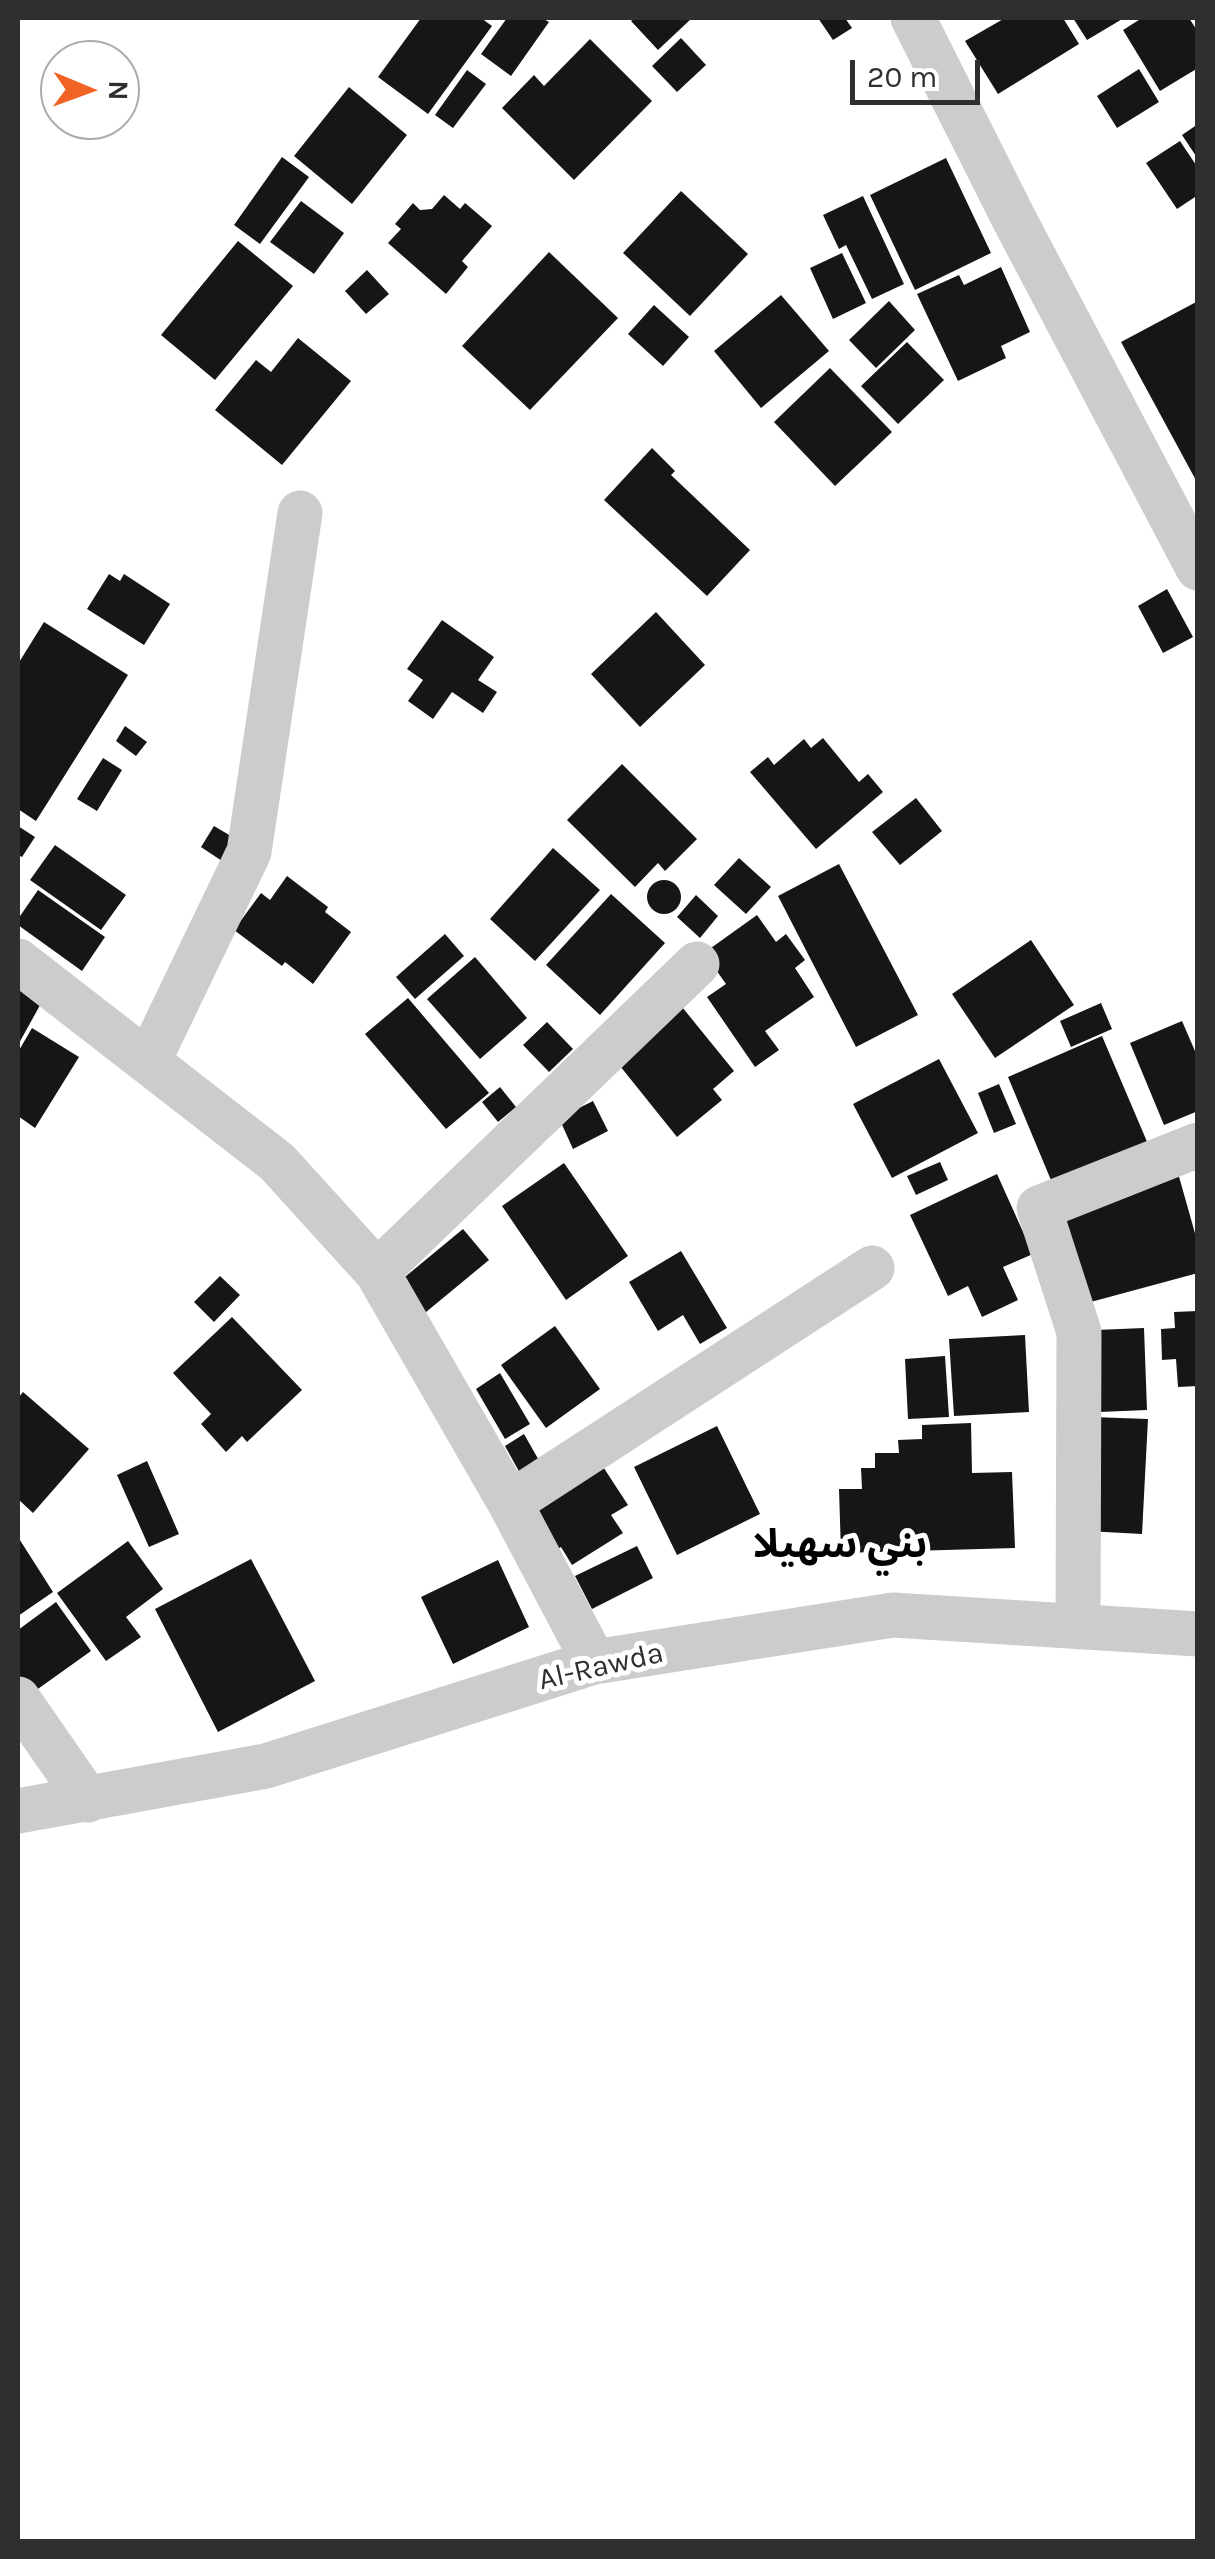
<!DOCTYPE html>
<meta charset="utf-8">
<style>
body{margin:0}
#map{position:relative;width:1215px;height:2559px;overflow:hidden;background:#fff;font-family:Karla,sans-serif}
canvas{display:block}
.frame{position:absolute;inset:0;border:20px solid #2f2f2f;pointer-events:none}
.north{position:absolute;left:40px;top:40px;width:100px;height:100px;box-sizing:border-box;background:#fff;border:2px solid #acacac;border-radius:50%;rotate:91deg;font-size:28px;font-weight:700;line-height:40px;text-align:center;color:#2f2f2f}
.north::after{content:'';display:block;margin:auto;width:35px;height:45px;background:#f16325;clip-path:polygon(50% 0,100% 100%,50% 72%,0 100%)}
.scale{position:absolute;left:850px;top:60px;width:130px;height:45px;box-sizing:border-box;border:5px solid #2f2f2f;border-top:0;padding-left:12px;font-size:30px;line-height:35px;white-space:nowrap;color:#2f2f2f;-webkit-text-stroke:8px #fff;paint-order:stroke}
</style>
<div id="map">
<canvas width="1215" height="2559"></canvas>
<div class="frame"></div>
<div class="north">N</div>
<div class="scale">20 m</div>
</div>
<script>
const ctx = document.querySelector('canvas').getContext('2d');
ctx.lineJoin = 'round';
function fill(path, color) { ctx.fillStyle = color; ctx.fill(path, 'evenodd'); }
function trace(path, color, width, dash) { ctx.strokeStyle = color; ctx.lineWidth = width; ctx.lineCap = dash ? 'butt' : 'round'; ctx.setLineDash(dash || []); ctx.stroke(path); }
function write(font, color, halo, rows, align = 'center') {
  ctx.font = font + ' Karla,"Noto Sans Arabic",sans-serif'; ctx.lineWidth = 10; ctx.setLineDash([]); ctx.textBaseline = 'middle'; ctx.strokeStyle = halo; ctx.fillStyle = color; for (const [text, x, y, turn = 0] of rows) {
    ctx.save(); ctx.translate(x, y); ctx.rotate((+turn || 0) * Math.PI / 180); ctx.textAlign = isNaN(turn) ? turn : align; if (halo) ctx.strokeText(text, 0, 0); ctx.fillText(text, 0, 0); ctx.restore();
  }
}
const building = new Path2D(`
 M421,18h60l11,8 -64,88 -50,-37z
 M507,18h35l7,4 -38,54 -30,-22z
 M635,18h57l-34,32 -27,-29z
 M818,18h27l7,10 -19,12z
 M1005,18h58l16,26 -81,50 -33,-53z
 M1073,18h51l-37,22z
 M1142,18h47l9,14v36l-38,23 -37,-61z
 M681,38l25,27 -29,27 -25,-26z
 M590,39l62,62 -78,79 -72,-72 32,-33 10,11z
 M1139,69l20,33 -42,26 -20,-32z
 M467,70l19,14 -33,44 -18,-13z
 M349,87l58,48 -55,69 -58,-48z
 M1198,124v35l-16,-24z
 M1180,141l18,27v27l-21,14 -31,-46z
 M282,157l27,20 -49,67 -26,-19z
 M946,158l45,95 -76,37 -45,-95z
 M681,191l67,63 -58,62 -67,-63z
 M444,195l16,14 5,-6 27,23 -30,35 6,6 -22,27 -58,-51 13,-14 -6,-5 18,-21 7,7 12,-1z
 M863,196l41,88 -32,15 -26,-54 -7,4 -16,-34z
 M301,201l43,32 -30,41 -44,-32z
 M238,241l55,45 -78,94 -54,-45z
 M549,252l69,66 -88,92 -68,-64z
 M842,253l24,50 -33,16 -23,-51z
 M1001,267l29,65 -29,14 5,12 -48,23 -41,-87 42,-19 5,10z
 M367,270l22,24 -23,20 -21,-23z
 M781,295l48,56 -68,57 -47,-57z
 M889,301l26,29 -39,38 -27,-28z
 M1198,301v183l-77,-142z
 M654,305l35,32 -26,29 -35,-32z
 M298,338l53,43 -69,84 -67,-55 41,-50 15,12z
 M907,342l37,38 -46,44 -37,-38z
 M830,368l62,64 -57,54 -61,-64z
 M652,448l23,23 -4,4 79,75 -43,46 -103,-96z
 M109,574l11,7 4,-7 46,30 -26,41 -57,-36z
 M1167,589l26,48 -30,16 -25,-47z
 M656,612l49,53 -65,62 -49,-53z
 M442,620l52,37 -16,23 19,12 -14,21 -31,-21 -19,27 -25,-18 15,-21 -16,-11z
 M44,622l84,53 -92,146 -18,-12v-145z
 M125,726l22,16 -11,14 -20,-15z
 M823,738l36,44 9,-8 15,18 -67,57 -66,-77 18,-15 6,8 30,-26 7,9z
 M103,758l19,12 -25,41 -20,-12z
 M622,764l75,75 -32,32 -7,-8 -23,24 -68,-67z
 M916,798l26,33 -42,34 -28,-33z
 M18,826l17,11 -13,20 -4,-2z
 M214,826l22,13 -14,22 -21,-14z
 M55,845l71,50 -25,35 -71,-50z
 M553,848l47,42 -65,71 -45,-42z
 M739,858l32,29 -25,27 -32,-29z
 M839,864l79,151 -62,32 -78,-151z
 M287,876l41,31 -3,5 26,20 -38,52 -28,-22 -3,4 -48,-36 27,-37 9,7z
 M647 897a17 17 0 1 1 34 0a17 17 0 1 1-34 0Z
 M38,890l67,47 -23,34 -64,-46v-6z
 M611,894l54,49 -65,72 -54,-50z
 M696,895l22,21 -18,22 -23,-21z
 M757,915l19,27 10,-8 19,26 -10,8 19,29 -49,34 14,19 -24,17 -48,-70 19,-13 -22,-31z
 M445,934l19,22 -49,43 -19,-22z
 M1031,940l43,65 -79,53 -43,-64z
 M475,957l52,61 -47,41 -53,-60z
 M18,984l26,14 -26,47z
 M408,998l81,95 -43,36 -81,-95z
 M678,1002l56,69 -21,18 9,11 -45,37 -65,-81z
 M1101,1003l11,26 -41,18 -11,-26z
 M1182,1021l16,37v53l-34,14 -34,-82z
 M547,1022l26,27 -24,23 -26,-27z
 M32,1028l47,29 -44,71 -17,-12v-64z
 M1102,1036l46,108 -95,41 -45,-108z
 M939,1059l39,74 -86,45 -39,-74z
 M999,1084l17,40 -22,9 -16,-40z
 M500,1087l16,20 -18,15 -16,-20z
 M593,1101l15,30 -35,18 -14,-31z
 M940,1162l8,18 -32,15 -9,-19z
 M564,1163l64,93 -62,44 -64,-94z
 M1178,1173l20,71v29l-111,30 -26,-98z
 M997,1174l36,80 -30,13 15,33 -36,17 -14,-31 -20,10 -38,-81z
 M463,1229l26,31 -69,57 -26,-31z
 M681,1251l46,77 -27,16 -17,-29 -25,16 -29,-49z
 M220,1276l20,19 -26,27 -20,-20z
 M1198,1311v75l-20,1 -2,-28 -14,1 -1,-31 14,-1 -1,-16z
 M232,1317l70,73 -55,52 -5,-6 -16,16 -25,-28 10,-10 -38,-41z
 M555,1326l45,63 -54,39 -45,-63z
 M1144,1328l3,82 -48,2 -3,-82z
 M1025,1335l4,77 -75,4 -5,-77z
 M945,1356l4,61 -41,2 -3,-60z
 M500,1373l30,51 -25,15 -29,-50z
 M23,1392l66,57 -56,64 -15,-14v-101z
 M1092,1417l56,2 -6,115 -56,-3z
 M971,1423l1,50 40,-1 3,76 -174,5 -2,-64h23l-1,-21h14v-15h24l-1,-13 24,-1v-14z
 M717,1426l43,88 -83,41 -43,-88z
 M524,1434l17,30 -20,11 -16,-29z
 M596,1456l32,49 -17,10 12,18 -51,32 -11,-18 -10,6 -30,-49z
 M147,1461l32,73 -30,13 -32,-72z
 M18,1537l35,55 -35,24z
 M128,1541l35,48 -37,28 15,20 -35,24 -49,-68z
 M637,1546l16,32 -61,31 -17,-33z
 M251,1559l64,122 -97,51 -63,-123z
 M498,1560l31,67 -76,37 -32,-67z
 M56,1602l35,49 -63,45 -10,-15v-51z`);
const minor = new Path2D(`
 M913,18l102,203 183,347
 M18,961l259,201 100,110 133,231 84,159
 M148,1062l101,-210 51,-339
 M377,1272l320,-308
 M510,1503l362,-235
 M1078,1627l1,-295 -40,-124 159,-63
 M18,1699l70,101
 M18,1811l248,-45 328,-104 299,-47 305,19`);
const streetNames = [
 ["Al-Rawda",601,1667,-13]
];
const districtNames = [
 ["بني سهيلا",840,1546]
];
fill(building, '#161616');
trace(minor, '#ccc', 45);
write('30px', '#2f2f2f', '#fff', streetNames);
write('bold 40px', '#000', '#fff', districtNames);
</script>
